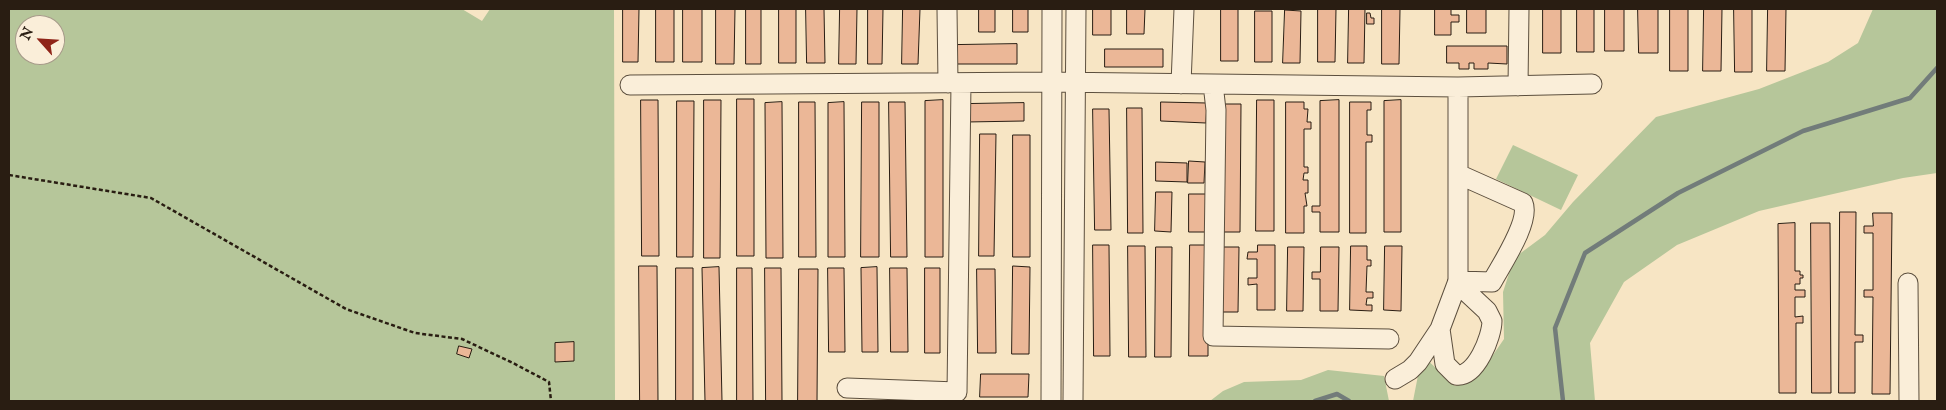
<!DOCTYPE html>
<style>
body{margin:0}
#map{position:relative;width:1946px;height:410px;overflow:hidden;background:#f7e5c4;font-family:"IM FELL English",serif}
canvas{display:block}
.frame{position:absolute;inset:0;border:10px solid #291d12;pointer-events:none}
.north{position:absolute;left:15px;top:15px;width:50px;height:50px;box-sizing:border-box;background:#faeed9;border:1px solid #a69a89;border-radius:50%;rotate:296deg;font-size:14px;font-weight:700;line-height:20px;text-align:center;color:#291d12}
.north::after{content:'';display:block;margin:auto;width:18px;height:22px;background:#8f2418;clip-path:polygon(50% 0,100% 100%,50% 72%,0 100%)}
</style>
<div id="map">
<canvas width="1946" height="410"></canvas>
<div class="frame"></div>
<div class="north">N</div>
</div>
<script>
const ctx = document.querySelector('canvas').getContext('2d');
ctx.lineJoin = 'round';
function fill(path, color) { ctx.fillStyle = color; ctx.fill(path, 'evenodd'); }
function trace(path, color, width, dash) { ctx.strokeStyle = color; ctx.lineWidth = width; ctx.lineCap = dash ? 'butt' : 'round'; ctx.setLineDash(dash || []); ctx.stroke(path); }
const green = new Path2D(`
 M9,9h453l20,12 8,-12h124l1,392h-606zM25,25h30v30h-30z
 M1873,9h64v164l-34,5 -144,33 -82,34 -53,37 -34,61 5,58h-182l9,-46 33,31 25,-12 24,-35 -1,-47 11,-34 31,-23 28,-33 83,-85 103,-28 69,-27 30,-19z
 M1513,145l65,30 -17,35 -65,-31z
 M1328,370l56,6 5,25h-179l13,-10 21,-9 57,-2z`);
const stream = new Path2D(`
 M1315,401l22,-7 12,7
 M1563,401l-8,-73 30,-75 93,-60 125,-62 107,-33 27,-30`);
const building = new Path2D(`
 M623,9h16l-1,53h-15z
 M656,9h18v53h-18z
 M683,9h19v53h-19z
 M716,9h19l-1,55h-18z
 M746,9h15v55h-15z
 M779,9h17v54h-17z
 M806,9h18l1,54h-18z
 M840,9h17l-1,55h-17z
 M868,9h15l-1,55h-14z
 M903,9h17l-2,55h-16z
 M979,9h16v23h-16z
 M1013,9h15v23h-15z
 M1093,9h18v26h-18z
 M1127,9h18l-1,25h-17z
 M1221,9h17v52h-17z
 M1318,9h18l-1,53h-17z
 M1349,9h16l-1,54h-16z
 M1382,9h18l-1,55h-17z
 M1435,9h16v6h8v7h-8v13h-16z
 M1467,9h19v24h-19z
 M1543,9h18v44h-18z
 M1577,9h17v43h-17z
 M1605,9h19v42h-19z
 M1638,9h20v44h-19z
 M1670,9h18v62h-18z
 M1704,9h18l-1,62h-18z
 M1734,9h18v63h-17z
 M1768,9h18l-1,62h-18z
 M1285,10l16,1 -1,52h-17z
 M1255,11h17v51h-17z
 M1367,13h3l1,5h3v6h-7z
 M1017,44v20h-62v-19z
 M1447,46h60v18l-19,-1v6h-14v-6h-5v6h-10v-6h-12z
 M1105,49h58v18h-58z
 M737,99h17v157h-17z
 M641,100h17l1,156h-17z
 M704,100h17l-1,158h-16z
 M943,100v157h-18v-156z
 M1257,100h17v131h-18z
 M1339,100v132h-19v-20h-8v-6h8v-105z
 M1401,100v132h-17v-131z
 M677,101h17l-1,156h-16z
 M782,102l1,156h-17l-1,-155z
 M799,102h16l1,155h-17z
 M844,102l1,155h-17v-154z
 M862,102h17v155h-18z
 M889,102h16l2,155h-16z
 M1161,102l46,1 -1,20 -45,-2z
 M1286,102h18v7h4l-1,13h4v7h-7v38h4v6h-4l-1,7h5v13h-3l2,13h-3v27h-18z
 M1350,102h21v8h-4v25h5v7h-6v91h-16z
 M1024,103v18l-58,1v-18z
 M1223,104h18l-1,128h-17z
 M1127,108h15l1,125h-15z
 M1093,109h16l2,121h-16z
 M980,134h16l-2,122h-15z
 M1013,135h17v122h-17z
 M1189,161l16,1 -1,21h-16z
 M1156,162l31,1v19l-31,-1z
 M1156,192h16l-1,40 -16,-1z
 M1189,194h18v38h-18z
 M1840,212h16l-1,123h8v7h-8v51h-16z
 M1873,213h19l-2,181h-18l1,-97h-9v-7h9v-57h-9v-7h9z
 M1795,223v48h5v4h3v3h-3v6h-5v6h10v7h-10v20l8,-1v7h-7v70h-17l-1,-169z
 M1811,223h19l1,170h-19z
 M1093,245h16l1,111h-16z
 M1190,245h18v111h-19z
 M1258,245h17v65h-18v-26l-9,1v-7h9v-19h-10l1,-7h9z
 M1128,246h17l1,111h-17z
 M1351,246h16v14h4v6h-4l-1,26h7v6h-6l-1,7h6v6l-22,-1z
 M1385,246h17l-1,65 -17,-1z
 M1156,247h16l-1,110h-16z
 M1221,247h18l-1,65h-18z
 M1288,247h16l-1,64h-16z
 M1321,247h18l-1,64h-18v-32h-8v-7h8z
 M639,266h18l1,135h-18z
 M1013,266l17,1 -1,87h-17z
 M719,267l3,134h-17l-3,-133z
 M877,267l1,85h-16l-1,-84z
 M676,268h17v133h-17z
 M737,268h15l1,133h-16z
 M765,268h16l1,133h-16z
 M828,268h16l1,84h-16z
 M890,268h17l1,84h-17z
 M925,268h15v85h-15z
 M799,269h19l-1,132h-19z
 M977,269h18l1,84h-18z
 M574,342v19l-19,1v-19z
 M459,346l13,3 -3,9 -12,-4z
 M981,374h48l-1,23h-48z`);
const path = new Path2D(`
 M9,175l142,23 195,111 69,24 47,6 51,24 36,19 2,19`);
const minor = new Path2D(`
 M947,9l1,74
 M1181,84l3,-75
 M1213,84l3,26 -3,226 176,3
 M630,85l421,-3 407,5 134,-3
 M1518,86l1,-77
 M1458,174l65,29c8,18 -22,62 -31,79l-34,-1
 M1908,283l1,118
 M1440,329l5,35 11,11c20,3 36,-39 36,-54l-5,-10 -30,-28
 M1395,379l15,-9 8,-8 22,-33 18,-48v-194
 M847,388l110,4 4,-309
 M1051,401l1,-392
 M1073,401l3,-392`);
fill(green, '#b6c69a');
trace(stream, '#727c7a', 4.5);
fill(building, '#ebb797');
trace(building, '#291d12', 1);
trace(minor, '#5c4f3e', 21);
trace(path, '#291d12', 2.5, [4, 2.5]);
trace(minor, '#faeed9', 19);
</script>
